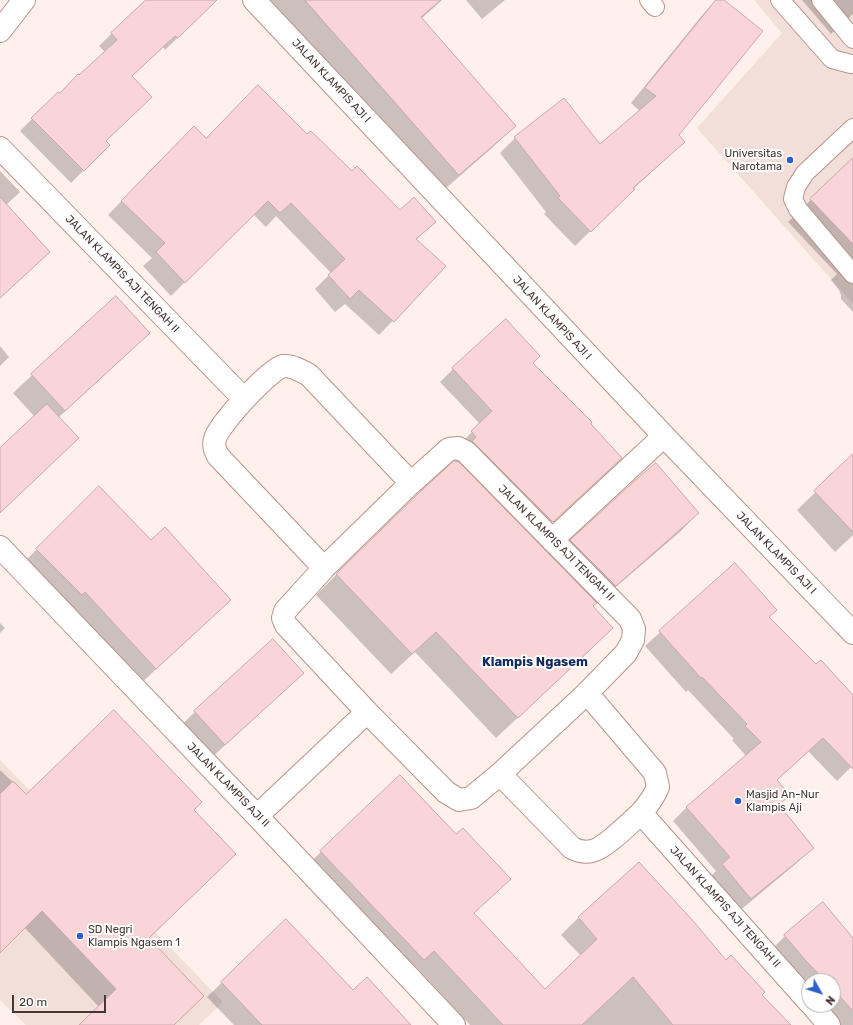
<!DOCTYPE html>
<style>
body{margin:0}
#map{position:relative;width:853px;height:1025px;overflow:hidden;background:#fff0eb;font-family:Rubik,sans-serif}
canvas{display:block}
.north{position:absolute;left:801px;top:973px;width:40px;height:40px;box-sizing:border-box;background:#fff;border:1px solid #b5afad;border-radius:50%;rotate:129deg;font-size:11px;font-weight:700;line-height:16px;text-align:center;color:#453733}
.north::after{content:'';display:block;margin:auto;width:14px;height:18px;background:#2b5fcd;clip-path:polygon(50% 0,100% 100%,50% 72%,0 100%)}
.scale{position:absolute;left:12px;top:995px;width:94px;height:18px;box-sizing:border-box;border:2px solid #453733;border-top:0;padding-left:5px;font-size:12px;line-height:14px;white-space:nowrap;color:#453733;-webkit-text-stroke:3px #fff;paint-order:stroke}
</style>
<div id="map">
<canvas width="853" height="1025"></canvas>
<div class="north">N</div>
<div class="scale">20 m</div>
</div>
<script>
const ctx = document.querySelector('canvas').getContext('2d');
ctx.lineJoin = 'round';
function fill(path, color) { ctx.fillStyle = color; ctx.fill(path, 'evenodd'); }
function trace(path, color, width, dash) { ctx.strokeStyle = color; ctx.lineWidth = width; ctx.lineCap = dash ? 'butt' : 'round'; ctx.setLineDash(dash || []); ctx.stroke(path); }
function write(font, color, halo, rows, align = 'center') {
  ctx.font = font + ' Rubik,sans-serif'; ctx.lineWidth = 4; ctx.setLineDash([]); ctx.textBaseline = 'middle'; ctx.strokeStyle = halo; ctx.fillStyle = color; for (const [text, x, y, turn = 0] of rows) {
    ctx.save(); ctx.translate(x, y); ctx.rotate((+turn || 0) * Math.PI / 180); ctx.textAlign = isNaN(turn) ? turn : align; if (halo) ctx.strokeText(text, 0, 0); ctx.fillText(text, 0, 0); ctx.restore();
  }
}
const built = new Path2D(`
 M754,0h99v304l-156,-176 85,-95z
 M0,760l104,106 -6,7 125,129 -24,23h-173l-26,-25z`);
const shadow = new Path2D(`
 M146,0h64l3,3 -48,47 -2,-3 -32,30 -26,64 4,4 -38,38 -51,-52 38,-38 1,2 46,-43 -6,-6z
 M264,0h178l-21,19 94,106 -22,22 -56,49z
 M466,0h39l-23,19z
 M717,0h5l-45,135 7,7 -51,47 -58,57 -31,-32 2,-2 -46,-59 15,-15 85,7 40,-34 -9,-8 73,-90z
 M802,0h51v14l-22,20z
 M307,136l93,76 34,10 -18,18 29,26 -66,69 -34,-31 -10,8 -20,-23 16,-16 -55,-57 -10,11 -13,-13 -82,82 -28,-30 9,-8 -44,-43 72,-74z
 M853,159v153l-12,-13v-4l-2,-5 -8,-10 6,-6 -49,-52z
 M0,171l20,21 -14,13 -6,92z
 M116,297l33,36 -91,85 -58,94v-62l35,-33 -22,-24z
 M0,346l9,11 -9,9z
 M532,363l58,61 18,47 -69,63 -80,-89 21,-21 -40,-42 13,-13z
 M853,456v79l-18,17 -38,-42z
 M639,477l59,36 -18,19 -84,72 -1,-1 -3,3 -1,43 -95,89 -81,-86 -24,22 -75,-79 21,-21 215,-15z
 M99,488l52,54 79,58 -93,87 -119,-119z
 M735,564l33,54 48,47 37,31v69l-16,16 -29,-30 -32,29 2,26 34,42 -14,14 -61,51 -28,-35 7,-7 -43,-50 14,-14 59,-51 -14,-16 2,-1 -46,-49 -2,2 -41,-46z
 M0,623l5,5 -5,5z
 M302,673l-96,90 -30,-33 19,-18z
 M0,770l26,25 166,16 -44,127 26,87h-93l18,-18 -75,-80 -24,24z
 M400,777l73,137 72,76 36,-34 -20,-21 17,-17 148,43 35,34 28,30h-319l-54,-58 -10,10 -103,-108z
 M823,904l30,35v86h-19l-19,-20h18v-24h-24v18l-41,-46 17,-17z
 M286,921l67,70 57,34h-176l-27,-28z`);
const building = new Path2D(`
 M146,0h71l-39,38 -3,-2 -43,40 20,21 -46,44 4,4 -26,26 -53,-53 27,-26 2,1 18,-19 1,1 38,-35 -6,-7z
 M305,0h136l-20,17 95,109 -57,49z
 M716,0h8l39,31 -84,104 6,7 -52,46 2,1 -44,43 -33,-34 2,-2 -46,-59 50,-39 36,46 56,-48 -11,-8z
 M258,85l49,49 4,-3 41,40 5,-5 43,44 14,-13 22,25 -20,17 30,27 -52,56 -35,-32 -9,9 -22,-24 17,-16 -54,-56 -11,10 -12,-12 -83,82 -29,-31 9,-9 -44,-42 73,-75 12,12z
 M853,158v86l-43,-45z
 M0,197l50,55 -50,46z
 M116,296l34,37 -85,78 -34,-37z
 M506,319l34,37 -7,7 59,59 -1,2 31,34 -69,64 -81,-81 4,-4 -5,-6 21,-20 -40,-43z
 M47,404l32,34 -79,75v-65z
 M853,454v78l-39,-41z
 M454,461l5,1 138,141 -4,3 20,22 -95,90 -82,-86 -24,22 -76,-80 84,-82z
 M656,463l43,50 -83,73 -46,-46 69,-63z
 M99,486l52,54 14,-13 66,73 -75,69 -71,-77 -3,3 -46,-46z
 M735,563l42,47 -8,7 47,47 5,-4 32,35v74l-30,-31 -46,42 13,15 -11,10 35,43 -63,51 -29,-35 8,-7 -44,-50 75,-65 -16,-16 2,-2 -45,-47 -1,1 -42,-47z
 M273,639l31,34 -79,72 -31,-34z
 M114,710l88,92 -8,8 42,44 -87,84 55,58 -30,29h-95l37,-36 -74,-78 -42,42v-159l13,-13 13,13z
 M400,775l56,59 7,-6 48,51 -37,34 71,76 52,-50 -19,-22 61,-55 55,60 32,38 5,-5 34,37 -3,3 29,30h-118l-40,-48 -51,48h-79l-69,-74 -10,9 -104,-109z
 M823,902l30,36v73l-20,-22v-8h-7l-20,-20 -22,-26z
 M286,919l67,71 14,-13 44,48h-149l-41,-43z`);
const lane = new Path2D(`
 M649,0l6,7
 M780,0l52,59 19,5
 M821,0l32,39
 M853,128l-48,45 -9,14 -3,12 5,10 55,65`);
const street = new Path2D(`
 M254,0l410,436 189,197
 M0,148l244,251
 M458,448l8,4 164,167 4,10 -1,11 -7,13 -39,40 -87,81 -29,24 -12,2 -13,-8 -79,-80 -81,-87 -3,-7 2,-7 39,-43 87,-85 38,-34z
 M552,540l112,-104
 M0,547l257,269 197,209
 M324,568l-106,-112c-3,-6 -5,-10 -3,-17 3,-14 55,-70 68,-73 9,-1 19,5 26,9l102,108
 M500,774l72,74c6,3 12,5 20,3 12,-2 39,-29 49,-38 7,-8 13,-16 17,-26l-3,-14 -68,-80
 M641,813l168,189
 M257,816l110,-104
 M812,1005l17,20`);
const secondary = new Path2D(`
 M0,31l24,-31`);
const markers = [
 [790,160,4,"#2b5fcd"],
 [738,801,4,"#2b5fcd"],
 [80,936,4,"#2b5fcd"]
];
const streetNames = [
 ["JALAN KLAMPIS AJI I",331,81,47],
 ["JALAN KLAMPIS AJI TENGAH II",122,274,46],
 ["JALAN KLAMPIS AJI I",552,318,47],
 ["JALAN KLAMPIS AJI TENGAH II",556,543,45],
 ["JALAN KLAMPIS AJI I",776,553,46],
 ["JALAN KLAMPIS AJI II",228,785,46],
 ["JALAN KLAMPIS AJI TENGAH II",725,907,48]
];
const poiNames = [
 ["Universitas",782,154,"right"],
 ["Narotama",782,167,"right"],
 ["Masjid An-Nur",746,795],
 ["Klampis Aji",746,808],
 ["SD Negri",88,930],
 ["Klampis Ngasem 1",88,943]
];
const quarterNames = [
 ["Klampis Ngasem",535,662]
];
fill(built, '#f2dfda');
fill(shadow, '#0003');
fill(building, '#f9d5d8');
trace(building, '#cba6aa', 1);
trace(lane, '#b6958a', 20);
trace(street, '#b6958a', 24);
trace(secondary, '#b6958a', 24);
trace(lane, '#fff', 18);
trace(street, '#fff', 22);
trace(secondary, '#fff', 22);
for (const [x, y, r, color] of markers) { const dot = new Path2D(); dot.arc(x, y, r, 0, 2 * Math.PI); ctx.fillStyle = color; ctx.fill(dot); trace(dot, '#fff', 1.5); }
write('11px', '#453733', '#fff', streetNames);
write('11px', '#453733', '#fff', poiNames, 'left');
write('bold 13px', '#112b60', '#fff', quarterNames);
</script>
